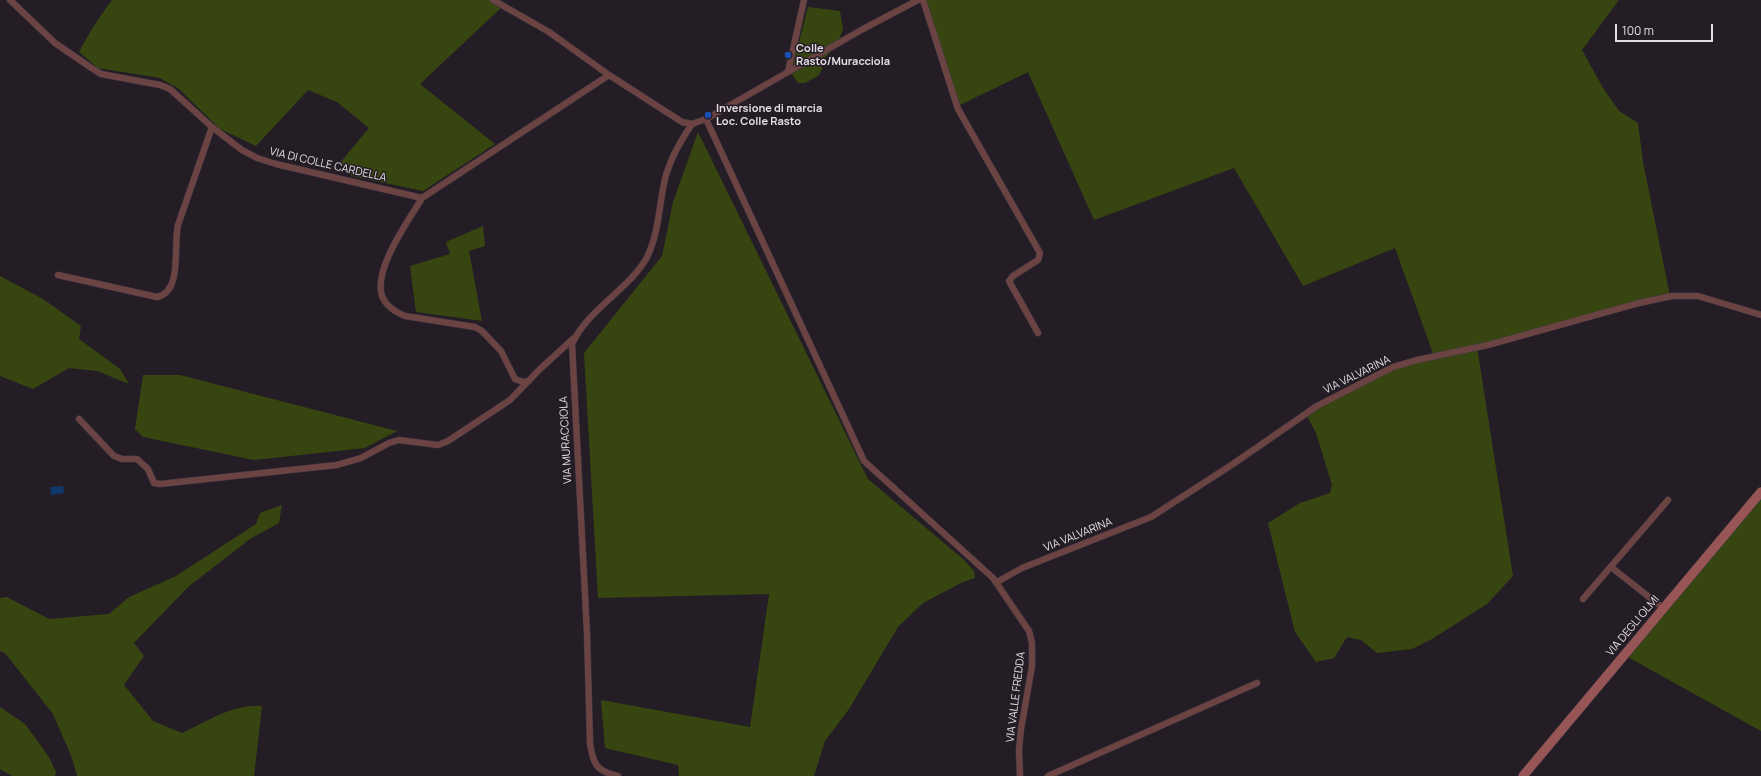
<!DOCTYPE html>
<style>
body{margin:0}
#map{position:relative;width:1761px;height:776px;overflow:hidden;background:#251d25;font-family:Manrope,sans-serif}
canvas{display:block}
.scale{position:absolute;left:1615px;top:24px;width:98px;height:18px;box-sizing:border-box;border:2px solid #e3dde3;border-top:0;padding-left:5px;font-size:12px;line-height:14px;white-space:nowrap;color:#e3dde3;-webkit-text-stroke:3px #251d25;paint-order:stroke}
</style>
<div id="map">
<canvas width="1761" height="776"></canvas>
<div class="scale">100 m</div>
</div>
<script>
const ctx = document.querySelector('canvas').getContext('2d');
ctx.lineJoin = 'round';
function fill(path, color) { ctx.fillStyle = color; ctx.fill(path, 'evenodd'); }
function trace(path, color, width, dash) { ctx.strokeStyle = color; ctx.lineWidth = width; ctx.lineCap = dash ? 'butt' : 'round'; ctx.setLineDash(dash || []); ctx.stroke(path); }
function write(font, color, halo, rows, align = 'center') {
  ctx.font = font + ' Manrope,sans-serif'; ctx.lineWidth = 3; ctx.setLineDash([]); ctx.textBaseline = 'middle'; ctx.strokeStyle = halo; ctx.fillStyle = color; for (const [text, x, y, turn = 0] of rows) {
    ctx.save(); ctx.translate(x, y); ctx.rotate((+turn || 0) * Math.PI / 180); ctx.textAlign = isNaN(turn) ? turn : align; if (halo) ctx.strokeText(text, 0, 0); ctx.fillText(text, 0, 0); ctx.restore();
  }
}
const green = new Path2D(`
 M112,0h381l10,6 -83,78 75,60 -72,47 -71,-15 -13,-12 30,-36 -32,-26 -29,-12 -52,56 -36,-17 -41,-40 -19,-11 -62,-10 -19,-16c10,-19 20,-35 33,-52z
 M923,0h696l-37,50 21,38 16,23 19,12 5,39 27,134 -193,51 36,229 -26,28 -55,35 -20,10 -35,4 -16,-13 -14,-3 -13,21 -18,4 -21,-30 -27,-109 32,-20 30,-10 2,-8 -16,-52 -10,-19 72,-40 56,-18 -39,-108 -92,38 -69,-118 -140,52 -66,-148 -70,34z
 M808,7l32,4 3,18 -5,14 -15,17 -1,10 -4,6 -13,7h-7l-7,-10z
 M698,132l170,347 95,80 11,12 1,7 -12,4 -40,21 -25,24 -49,82 -24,32 -11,35h-135l-1,-11 -73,-17 -4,-48 149,27 19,-133 -171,4 -14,-245 78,-97 11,-54z
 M483,226l2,20 -16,5 13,70 -66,-9 -6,-46 40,-12 -4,-12z
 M0,276l43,23 38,27 -2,13 41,30 9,15 -32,-13 -28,-3 -36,21 -33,-13z
 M143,375h37l217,56 -32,17 -111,12 -111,-23 -8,-8z
 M1761,492v239l-137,-76z
 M282,505l-3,18 -29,16 -62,48 -54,56 10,13 -20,29 29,36 29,12c24,-11 52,-30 80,-27l-8,70h-177l-5,-18 -19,-44 -48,-61 -5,-2v-53l7,-1 42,22 60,-5 20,-17 47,-21 80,-52 4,-11z
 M0,707l25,17 24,33 7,15 -1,4h-43l-12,-7z`);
const water = new Path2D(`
 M63,486l1,7 -13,2 -1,-8z`);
const street = new Path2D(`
 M10,0l45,43 35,24 11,7 59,11 10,4 42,38 30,23 15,8 19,6 146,34 187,-123
 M493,0l56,32 60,43 73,47 10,2 14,-5 157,-90 55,-29
 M923,0l35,109 82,144 -2,7 -25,16 -4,5 29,52
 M788,72l16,-72
 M706,119l158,342 129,117 36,53 3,12v23l-11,63 -2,21 1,26
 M422,198c-13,22 -49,71 -40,98 4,10 13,16 23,20l70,11 7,4 19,20 14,28 8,3 6,-1
 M58,275l99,22c26,-5 16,-52 21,-72l34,-98
 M79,419l35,37 8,3h15l11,10 6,14 6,1 177,-19 24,-7 28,-15 10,-3 39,5 10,-4 62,-41 30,-31 34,-31
 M1611,567l52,41
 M997,582l25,-14 129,-51 82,-53 84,-58 76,-39 24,-7 71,-15 151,-42 33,-7h26l63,19
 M1583,599l85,-99
 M618,776c-22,-5 -25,-12 -28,-33l-3,-110 -15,-289c16,-35 55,-53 74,-85 13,-24 13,-55 19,-80 5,-20 16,-39 27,-55
 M1048,776l209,-93`);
const secondary = new Path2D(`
 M1523,776l238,-284`);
const markers = [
 [788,55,4,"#1a4fb4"],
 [708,115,4,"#1a4fb4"]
];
const poiNames = [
 ["Colle",796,49],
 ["Rasto/Muracciola",796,62],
 ["Inversione di marcia",716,109],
 ["Loc. Colle Rasto",716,122]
];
const streetNames = [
 ["VIA DI COLLE CARDELLA",328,165,13],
 ["VIA VALVARINA",1357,375,-26],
 ["VIA MURACCIOLA",566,440,-93],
 ["VIA VALVARINA",1078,535,-22],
 ["VIA DEGLI OLMI",1633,626,-50],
 ["VIA VALLE FREDDA",1016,697,-83]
];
fill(green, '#374610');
fill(water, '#0f376c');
trace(street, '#403840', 7);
trace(secondary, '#403840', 10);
trace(street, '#6c4343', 6);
trace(secondary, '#975655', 9);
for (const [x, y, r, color] of markers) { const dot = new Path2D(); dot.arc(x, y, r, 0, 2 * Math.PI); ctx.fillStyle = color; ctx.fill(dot); trace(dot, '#251d25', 1.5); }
write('bold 11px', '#e3dde3', '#251d25', poiNames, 'left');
write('11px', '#e3dde3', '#251d25', streetNames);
</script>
